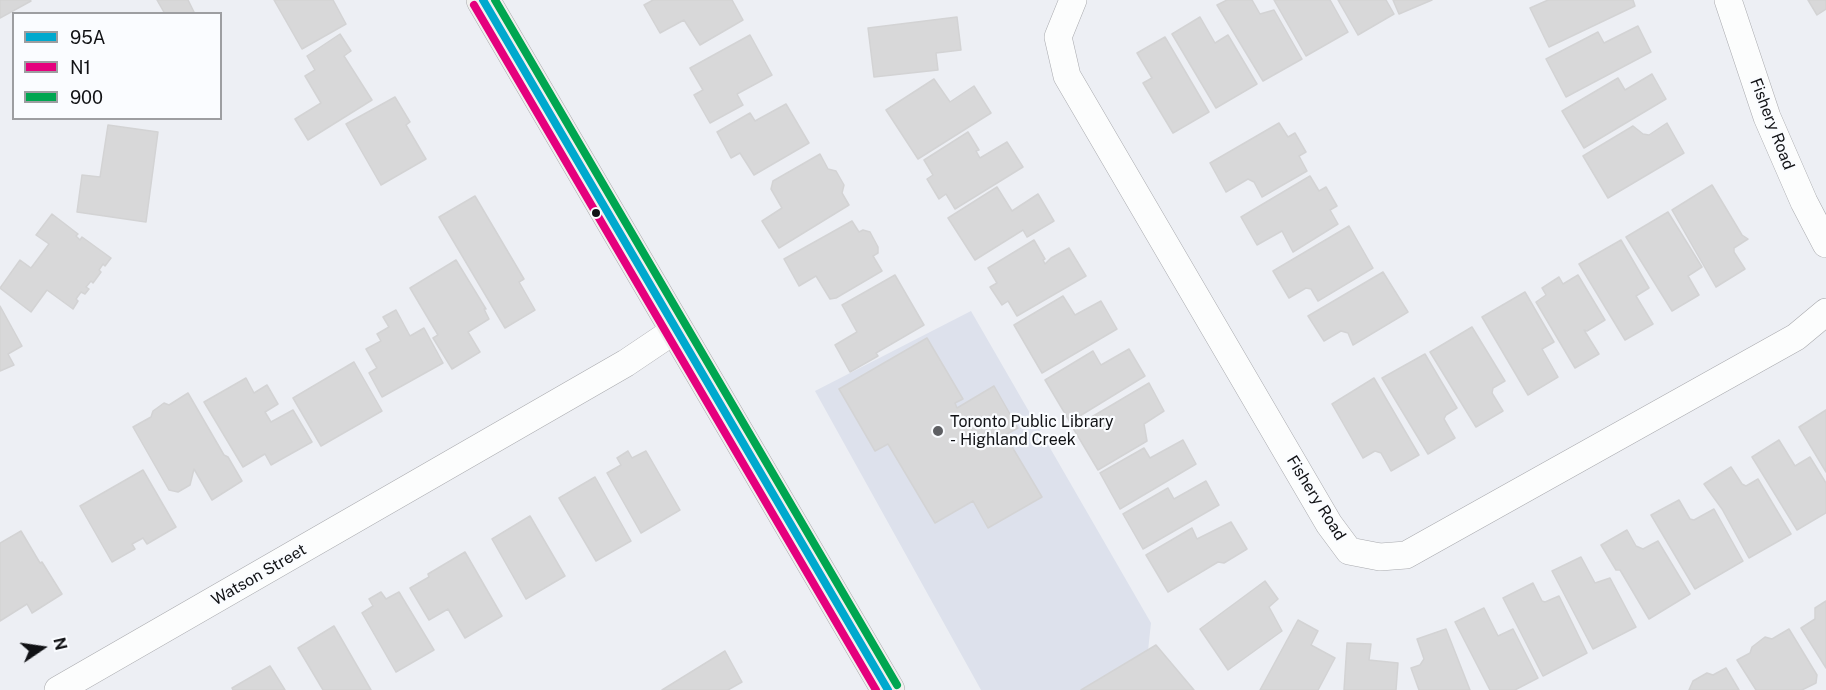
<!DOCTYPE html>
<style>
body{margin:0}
#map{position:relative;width:1826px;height:690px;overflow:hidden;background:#edeff4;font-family:"Public Sans",sans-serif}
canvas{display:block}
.legend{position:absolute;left:12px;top:12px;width:210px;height:108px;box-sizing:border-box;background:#fafcff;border:2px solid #9d9ea1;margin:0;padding:8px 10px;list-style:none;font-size:18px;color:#111215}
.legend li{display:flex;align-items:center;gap:12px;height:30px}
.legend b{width:30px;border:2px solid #9d9ea1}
.north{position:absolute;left:12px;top:618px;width:60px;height:60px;-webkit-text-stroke:4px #fafcff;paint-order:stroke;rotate:77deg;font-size:16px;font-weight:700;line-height:24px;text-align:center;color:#111215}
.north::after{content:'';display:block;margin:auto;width:21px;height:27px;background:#111215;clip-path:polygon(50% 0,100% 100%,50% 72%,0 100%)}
</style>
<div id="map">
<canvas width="1826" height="690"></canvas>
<ul class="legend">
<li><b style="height:8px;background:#00a9ce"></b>95A</li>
<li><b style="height:8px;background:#e5007d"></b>N1</li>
<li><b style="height:8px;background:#00a651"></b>900</li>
</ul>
<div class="north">N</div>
</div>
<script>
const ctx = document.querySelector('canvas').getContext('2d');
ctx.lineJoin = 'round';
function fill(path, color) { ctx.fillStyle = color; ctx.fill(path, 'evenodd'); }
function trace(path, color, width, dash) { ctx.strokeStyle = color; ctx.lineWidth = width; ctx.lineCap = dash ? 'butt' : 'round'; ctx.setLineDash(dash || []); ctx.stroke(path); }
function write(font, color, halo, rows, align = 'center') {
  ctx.font = font + ' "Public Sans",sans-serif'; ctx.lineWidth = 4.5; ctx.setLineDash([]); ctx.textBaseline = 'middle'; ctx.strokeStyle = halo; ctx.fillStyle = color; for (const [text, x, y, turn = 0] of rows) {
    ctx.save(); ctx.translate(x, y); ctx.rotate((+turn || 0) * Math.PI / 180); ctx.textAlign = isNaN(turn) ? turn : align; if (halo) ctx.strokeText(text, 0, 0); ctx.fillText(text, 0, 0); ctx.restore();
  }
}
const built = new Path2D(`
 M971,311l180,312 -4,37 26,30h-192l-166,-299z`);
const building = new Path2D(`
 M0,0h30l1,1 -31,17z
 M157,0h31l7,14h-30z
 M274,0h59l13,24 -44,25z
 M653,0h79l11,20 -43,25 -16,-25 -24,13 -16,-28z
 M1227,0h25l8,14 14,-4 28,49 -39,22 -46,-76z
 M1274,0h56l18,32 -42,24z
 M1338,0h48l8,14 -36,21z
 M1393,0h39l-33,14z
 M1548,0h85l2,6 -86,41 -19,-39z
 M1808,0h18v9l-9,6z
 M957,17l4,33 -25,3 2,17 -64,7 -6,-49z
 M1200,17l15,26 13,-8 29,49 -41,24 -44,-74z
 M1638,26l13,26 -85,45 -20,-38 52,-27 6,11z
 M340,34l11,17 -7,5 28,44 -64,40 -13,-21 26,-16 -16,-27 10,-6 -8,-14z
 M750,35l22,40 -35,19 6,11 -33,18 -16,-28 9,-5 -13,-22z
 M1165,37l44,75 -36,21 -30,-50 9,-5 -15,-25z
 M1652,74l14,25 -82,49 -22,-37 56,-33 7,12z
 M934,79l16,23 24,-16 17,27 -73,46 -32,-49z
 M395,97l15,25 -4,3 20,34 -45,26 -35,-61z
 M786,104l23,39 -55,32 -14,-22 -9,5 -14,-26 33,-19 5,8z
 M1279,123l9,14 7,-4 11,19 -7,4 8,15 -45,26 -8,-15 -6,-3 -22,13 -16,-29z
 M1667,123l17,30 -76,45 -25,-42 50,-30 10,8 6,1z
 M108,125l50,7 -12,90 -69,-10 5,-37 18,2z
 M968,132l11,18 -3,1 4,7 27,-16 16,25 -68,42 -9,-15 -7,5 -12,-20 6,-4 -9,-15z
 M820,154l8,15 8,2 8,14 -2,8 7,12 -70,43 -17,-27 20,-13 -11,-19 2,-8z
 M1310,176l9,15 7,-4 11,19 -7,4 8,14 -45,28 -11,-21 -25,14 -16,-28z
 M1712,185l30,50 6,4 -14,9v4l11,17 -29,18 -44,-77z
 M997,187l15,24 26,-17 16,27 -27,16 -4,-7 -48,30 -27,-42z
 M475,196l49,83 -5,3 16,28 -30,18 -66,-111z
 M1668,212l34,55 -14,9 11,19 -27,16 -46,-74z
 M52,214l26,20 -2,2 4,4 2,-3 29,21 -6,8 -2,-2 -4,6 2,2 -8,11 -2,-2 -5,6 3,2 -4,5 -4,-2 -5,7 2,2 -5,8 -26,-19 -16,22 -31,-24 20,-28 11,8 18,-24 -13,-9z
 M852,221l7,11 4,-2 7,2 8,15v6l-5,3 9,15 -46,27 -6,1 -14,-23 -17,10 -15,-27z
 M1349,226l24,42 -55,33 -7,-12 -5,-1 -17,10 -16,-27z
 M1034,240l11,19 -2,1 2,4 6,-6 18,-10 17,28 -69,40 -9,-15 -6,4 -12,-18 7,-4 -9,-15z
 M1621,240l28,48 -13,8 17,28 -28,16 -46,-76z
 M456,260l30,49h-2l5,10 -21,13 12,20 -28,17 -19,-31 5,-3 -28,-47z
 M1383,272l25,40 -55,33 -5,-12 -7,-2 -17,10 -16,-25z
 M895,275l29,50 -48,28 2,3 -28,16 -15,-27 22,-13 -15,-27z
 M1578,275l27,45 -18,11 -3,-1 15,24 -24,14 -39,-66 10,-7 -4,-7 17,-11 4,7z
 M1525,292l29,50 -12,7 16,28 -30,18 -46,-78z
 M1063,296l12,19 26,-14 16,28 -75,44 -28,-48z
 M0,306l22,40 -14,8 6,11 -14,6z
 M396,310l14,26 14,-8 19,35 -61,34 -13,-24 8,-5 -11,-19 15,-8 -4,-7 12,-7 -6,-10z
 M1472,327l33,54 -12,7 -1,5 11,18 -27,16 -46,-75z
 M927,338l36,61 -8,4 2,5 37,-22 24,42 -13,7 37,62 -54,31 -15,-27 -38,22 -47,-79 -13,7 -36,-62z
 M1129,349l16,27 -75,46 -25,-42 48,-29 8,14z
 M1425,354l32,54 -11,7 -2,4 11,19 -27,16 -46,-76z
 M354,362l28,49 -61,35 -28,-48z
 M246,378l8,15 13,-8 11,19 -13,8 6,10 22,-12 19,32 -41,23 -6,-11 -22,13 -39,-65z
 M1374,378l45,77 -28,16 -10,-18 -6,-2 -12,7 -31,-54z
 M1149,383l15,28 -20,13 3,17 -49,29 -25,-42z
 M188,393l36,62 4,2 14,24 -30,19 -18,-31 -4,16 -12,7 -9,-2 -36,-63 18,-10 2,-6 11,-8 5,2z
 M1826,410v62l-27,-45z
 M1183,440l13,24 -76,45 -20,-36 44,-25 6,10z
 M1779,440l16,26 15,-9 16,26v30l-29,17 -45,-73z
 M628,451l4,7 14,-7 34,59 -39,23 -34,-60 14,-8 -4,-7z
 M1731,467l11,17 4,2 12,-7 33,55 -42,24 -27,-49 -18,-25z
 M143,470l33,57 -29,17 -4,-6 -11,6 3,5 -23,13 -32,-56z
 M595,477l36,64 -35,20 -37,-63z
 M1206,481l13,24 -76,44 -20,-35 45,-26 6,11z
 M1679,500l11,19 4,1 20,-11 29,52 -48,28 -44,-74z
 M530,516l35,60 -39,23 -34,-60z
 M1231,522l16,27 -23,14 -6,-1 -50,30 -22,-37 46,-27 5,11z
 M1627,530l9,16 7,3 15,-8 32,53 -41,25 -29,-49h-4l-15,-25z
 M21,531l19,32 2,-1 20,32 -30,19 -5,-9 -27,17v-78z
 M465,552l37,64 -37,22 -17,-29 -19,11 -19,-32 19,-11 -1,-3z
 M1581,557l14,26 15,-5 26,49 -43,22 -41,-78z
 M1265,581l13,18 -9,8 13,24 -54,39 -28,-41z
 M1533,583l9,18 3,1 14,-6 28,57 -44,23 -40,-78z
 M381,592l5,7 13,-7 35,58 -38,22 -34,-59 11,-7 -4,-7z
 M1826,601v67l-25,-40 14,-9v-11z
 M1484,608l14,28 15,-7 25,49 -23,12h-25l-35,-68z
 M1298,620l20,11 -7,14 24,13 -17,32h-58z
 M334,626l37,64h-48l-25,-42z
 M1446,629l24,61h-51l-8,-22 9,-3 4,-6 -7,-20z
 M1789,629l28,46 -1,8 -14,7h-46l-19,-30 13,-7 2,-6 13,-10 7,2z
 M1347,643l24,1 -2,16 29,3 -2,27h-52z
 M1156,645l38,45h-113z
 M725,651l17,31 -14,8h-66z
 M270,666l15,24h-52l-1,-2z
 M1726,668l13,22h-50l4,-9 14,-8 6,2z`);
const street = new Path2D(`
 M1073,0l-15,37 9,39 262,448 20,27 31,6 26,-2 390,-218 30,-25
 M1728,0l39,117 37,85 22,42
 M58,690l568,-327 49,-33`);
const secondary = new Path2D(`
 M483,0l405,690`);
const bus1 = new Path2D(`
 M483,0l405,690`);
const bus2 = new Path2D(`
 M474,5l402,685`);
const bus3 = new Path2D(`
 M495,0l402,685`);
const markers = [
 [596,213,5,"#111215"],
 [938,431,6,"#5e5f63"]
];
const streetNames = [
 ["Fishery Road",1772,124,69],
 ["Fishery Road",1316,498,58],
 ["Watson Street",259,575,-30]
];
const poiNames = [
 ["Toronto Public Library",950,422],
 ["- Highland Creek",950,440]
];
fill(built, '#dde1ec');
fill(building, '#d8d8d9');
trace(building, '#d3d3d4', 1.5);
trace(street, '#a9aaae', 28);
trace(secondary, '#a9aaae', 34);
trace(street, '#fcfdfd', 27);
trace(secondary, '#f1f0ee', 33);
trace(bus1, '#00a9ce', 8);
trace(bus2, '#e5007d', 8);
trace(bus3, '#00a651', 8);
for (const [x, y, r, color] of markers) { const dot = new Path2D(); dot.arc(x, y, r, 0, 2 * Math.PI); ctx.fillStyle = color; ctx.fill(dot); trace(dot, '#fafcff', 2); }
write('16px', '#111215', '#fafcff', streetNames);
write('16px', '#111215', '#fafcff', poiNames, 'left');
</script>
